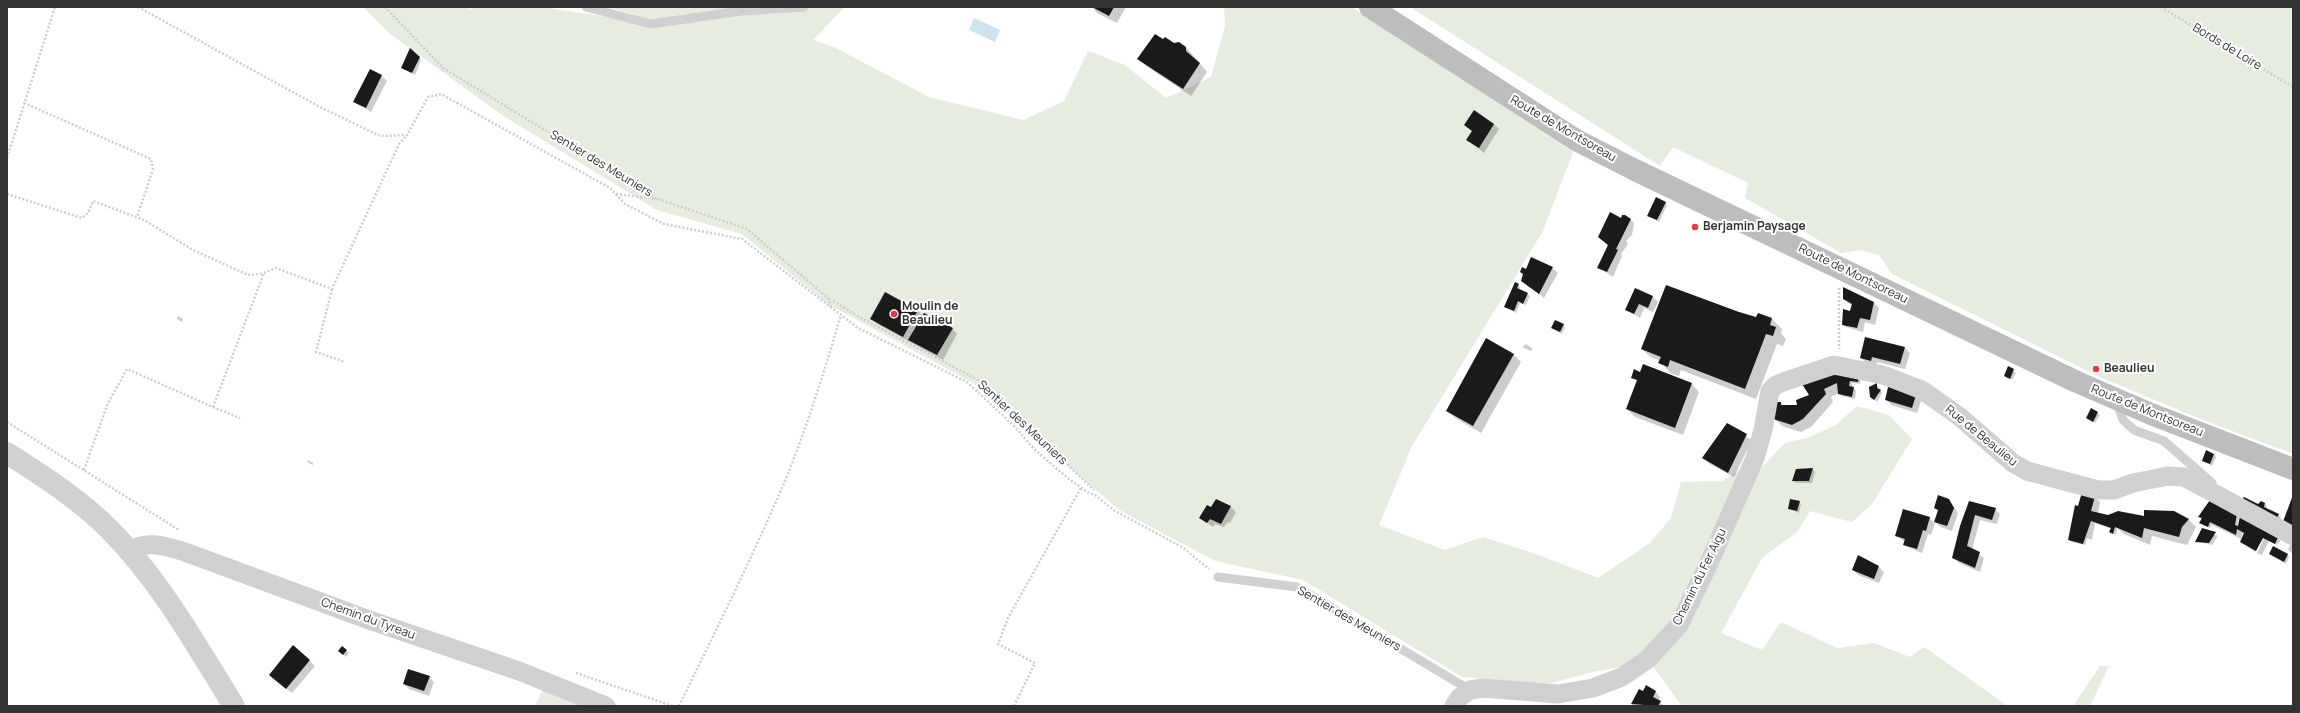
<!DOCTYPE html>
<style>
body{margin:0}
#map{position:relative;width:2300px;height:713px;overflow:hidden;background:#fff;font-family:Manrope,sans-serif}
canvas{display:block}
.frame{position:absolute;inset:0;border:8px solid #333;pointer-events:none}
</style>
<div id="map">
<canvas width="2300" height="713"></canvas>
<div class="frame"></div>
</div>
<script>
const ctx = document.querySelector('canvas').getContext('2d');
ctx.lineJoin = 'round';
function fill(path, color) { ctx.fillStyle = color; ctx.fill(path, 'evenodd'); }
function trace(path, color, width, dash) { ctx.strokeStyle = color; ctx.lineWidth = width; ctx.lineCap = dash ? 'butt' : 'round'; ctx.setLineDash(dash || []); ctx.stroke(path); }
function write(font, color, halo, rows, align = 'center') {
  ctx.font = font + ' Manrope,sans-serif'; ctx.lineWidth = 4; ctx.setLineDash([]); ctx.textBaseline = 'middle'; ctx.strokeStyle = halo; ctx.fillStyle = color; for (const [text, x, y, turn = 0] of rows) {
    ctx.save(); ctx.translate(x, y); ctx.rotate((+turn || 0) * Math.PI / 180); ctx.textAlign = isNaN(turn) ? turn : align; if (halo) ctx.strokeText(text, 0, 0); ctx.fillText(text, 0, 0); ctx.restore();
  }
}
const green = new Path2D(`
 M363,7h101l6,2 5,-2h66l94,14 3,-5 -30,-9h237l-32,33 21,7 95,50 94,23 41,-19 24,-50 37,14 41,33 45,-21 14,-51 -1,-19h128l221,145 -30,79 -131,215 -33,79 66,25 38,-13 53,17 62,24 52,-35 21,-25 10,-36 41,-1 22,-14 17,1 24,-25 22,-5 29,-13 21,-19 32,9 23,24 -40,65 -20,18 -42,-11 -13,21 -35,26 -41,75 41,17 19,-28 56,26 37,-5 36,14 14,-10 84,59h-326l-32,-44 -53,9 -50,13 -85,-7 -159,-97 -88,-19 -96,-51 -146,-127 -145,-79 -86,-70 -85,-24 -155,-95 -113,-82z
 M1410,7h883v447l-95,-36 -96,-40 -210,-104 -13,-19 -19,-5 -19,3 -96,-55 3,-15 -75,-36 -13,19z
 M2100,666h9l-19,40h-17z
 M543,689l42,17h-50z`);
const water = new Path2D(`
 M974,18l26,12 -5,12 -26,-12z`);
const shadow = new Path2D(`
 M1092,7h34l-9,16 -20,-10z
 M1164,41l22,6 21,25 -16,24 -45,-30 -8,-8z
 M410,49l11,11 -6,15 -13,-7z
 M382,76l5,5 -16,31 -16,-10z
 M1494,124l5,5 -15,24 -17,-13z
 M1665,203l2,2 -8,17 -10,-6z
 M1629,218l5,5 -2,12 -6,6 2,3 -7,10 1,2 -9,21 -15,-10 10,-21 -8,-9 21,-18z
 M1552,268l6,5 -14,25 -15,-12 -5,-12 2,-4z
 M1518,285l2,2 -1,3 11,6 -4,9 -6,-2 -4,10 -11,-6z
 M1636,289l17,8 5,5 -5,10 -9,-4 -4,10 -13,-8z
 M1844,299l30,4 5,5 -4,17 -10,-3 -2,10 -17,-5 -3,-3 9,-18z
 M917,310l6,6 29,12 5,6 -14,26 -66,-36 -5,-5z
 M1740,312l16,6 16,1 10,10 -1,4 5,6 -3,7 -6,-2 -21,55 -75,-29 -2,6 -9,-3 -11,-13 -9,-3 -8,-8z
 M178,316l5,3 -1,3 -5,-3z
 M1563,325l2,2 -3,7 -10,-6z
 M1866,338l39,10 5,5 -5,16 -28,-7 -1,4 -10,-3 -5,-5z
 M1526,344l7,5 -2,2 -9,-4z
 M1513,354l8,8 -40,71 -26,-15 -8,-8z
 M1644,366l48,18 7,8 -16,43 -48,-18 -8,-8 11,-28 -6,-4 9,-4z
 M2009,368l7,5 -4,7 -7,-5z
 M1861,378l-1,6 -8,-1v4l4,3 -1,9 -13,-3 -3,-3 -8,4 2,5 -22,25 -10,5 -19,-6 -8,-8 7,-15 2,3 16,1 11,-11 -6,-11z
 M1890,384l32,14 -5,15 -26,-8 -5,-6z
 M1877,385l5,8 -5,9 -6,-5z
 M2097,413l3,2 -5,8 -7,-5z
 M1727,425l25,15 -18,37 -26,-14 -5,-5z
 M2214,454l2,3 -4,9 -9,-6z
 M308,460l5,3v2l-6,-3z
 M1812,469l3,3 -3,11h-16l-3,-2 3,-11z
 M2094,497l6,5 -2,11 10,3 80,3 8,8 -9,18 -35,-9 -2,9 -26,-11 -7,-6 -1,7 -5,-3 1,-3 -17,-6 -3,17 -5,-2 -2,7 -13,-3 -3,-2 10,-32z
 M1949,500l9,13 -6,18 -11,-4 -6,-5 4,-10 -4,-4z
 M1216,501l15,6 5,5 -6,11 -2,-1 -4,5 -9,-3 -2,3 -13,-9 11,-9z
 M2210,501l29,16 -2,10 44,12 -4,6 -8,-4 -7,14 -5,-2 7,-15 -1,-2 -8,16 -14,-10 5,-9 -3,-1 -2,7 -29,-14 -2,3 -7,-3 -3,-9z
 M1799,502l2,2 -2,9 -10,-5z
 M1970,502l25,7 5,5 -3,10 -17,-4 -8,30 12,8 -4,14 -21,-9 -6,-5z
 M2265,504l2,2 -1,3 15,8 -4,8 -18,-20z
 M1930,518l5,6 -4,11 -3,-1 -6,19 -15,-6 -2,-5 -9,-7z
 M2202,530l16,6 -6,9 -16,-4z
 M2291,543l2,1v9l-5,-3z
 M2270,554h17l2,3 -3,7z
 M1870,564l9,3 5,5 -5,11 -21,-8 -5,-5z
 M342,647l7,6 -3,4 -6,-6z
 M310,661l5,5 -23,27 -17,-13z
 M429,677l5,5 -5,14 -20,-7 -5,-5z
 M1639,691l4,2 12,-2 5,6 -2,4 7,5h-31l-2,-2z`);
const building = new Path2D(`
 M1092,7h22l-5,9z
 M1155,34l8,5 2,-2 9,6 5,-1 7,5v4l14,12 -17,26 -46,-30z
 M410,48l10,9 -8,16 -11,-5z
 M370,69l12,6 -16,33 -13,-6z
 M1474,110l20,14 -15,24 -13,-8 6,-9 -8,-6z
 M1656,197l10,5 -9,18 -10,-4z
 M1610,212l11,6 1,-3h3l6,4 -15,30 2,1 -11,22 -10,-4 11,-23 -10,-8z
 M1531,257l22,10 -14,27 -18,-13 2,-7 -3,-2 2,-5 4,2z
 M1515,282l4,2 -2,4 11,5 -5,11 -5,-3 -4,10 -10,-4z
 M1666,285l73,27 17,5 2,-4 14,5 -2,7 6,2 -3,9 -7,-2 -21,55 -75,-29 -2,7 -10,-4 3,-6 -20,-8z
 M1843,287l31,15 -4,18 -10,-2 -3,10 -15,-3 1,-16 7,2 2,-7 -9,-5z
 M1635,288l18,8 -5,12 -9,-4 -5,10 -9,-4z
 M885,292l33,18 -15,27 -33,-18z
 M924,313l29,15 -16,27 -29,-15z
 M1555,320l9,4 -4,8 -9,-4z
 M1865,337l40,10 -5,17 -28,-7 -1,4 -11,-3z
 M1486,338l28,16 -41,72 -27,-15z
 M1643,364l49,19 -17,45 -49,-19 11,-29 -6,-2 3,-9 6,3z
 M2008,366l6,3 -4,10 -6,-3z
 M1835,370l24,5 -1,7 -8,-1 -1,5 5,1 -2,10 -14,-3 -1,-11 -13,6 2,5 -23,25 -11,6 -19,-6 2,-17h6v3h16l-1,-5 13,-5 -7,-11z
 M1877,383v5l4,2 -7,10 -4,-3 -1,-10z
 M1889,383l28,9 -5,16 -27,-8z
 M2091,408l7,4 -5,10 -7,-4z
 M1727,423l20,11 -19,39 -26,-15z
 M2206,450l8,4 -4,10 -8,-3z
 M1813,468l-4,13h-17l4,-12z
 M2082,492l13,4 -4,15 17,4 10,-4 26,5v-6l30,1 15,8 -7,8 -3,10 -35,-9 -2,10 -27,-11 -2,7 -4,-2 2,-4 -20,-7 -8,23 -15,-4 7,-35 3,1z
 M1938,495l11,4 5,9 -7,18 -13,-4 4,-12 -4,-2z
 M2293,495v38l-12,-6z
 M2244,497l14,7 3,-3 4,2 -1,4 15,7 -5,10 -34,-21z
 M1216,499l15,7 -10,18 -11,-5 -3,4 -8,-5 8,-13 4,2z
 M1790,499l10,2 -3,10 -9,-2z
 M2210,500l27,14 -2,11 3,1 2,-10 39,19 -4,9 -12,-6 -7,13 -16,-9 4,-9 -7,-4 -1,6 -26,-13 -2,5 -9,-4 3,-5 -4,-1z
 M1969,501l27,7 -4,12 -17,-5 -8,31 13,6 -5,16 -23,-10 8,-32z
 M1903,509l27,8 -4,14 -3,-1 -6,19 -14,-4 2,-6 -10,-3z
 M2202,528l14,4 -7,11 -14,-1z
 M2273,546l15,8 -4,8 -15,-8z
 M1858,555l21,11 -5,13 -22,-9z
 M293,645l17,15 -24,29 -17,-14z
 M342,646l5,4 -4,5 -5,-4z
 M408,669l22,7 -6,15 -21,-7z
 M1646,685l10,6 -3,6 8,4 -3,5 -27,-2 8,-15 4,2z`);
const path = new Path2D(`
 M138,7l182,100 60,29 27,-1 21,-38 13,-3 169,94 15,16 39,20 78,15 116,89 109,54 47,44 21,24 35,30 19,13 6,2 20,16 67,36 27,22
 M385,7l58,61 215,131 89,30 82,70 2,8
 M2161,7l132,80
 M24,103l127,56 2,10 -16,48
 M7,158l48,-151
 M7,194l75,24 6,-5 5,-12 51,19 49,30 55,25 13,-1 15,-6 56,21 67,-145 8,-9
 M616,194l41,5
 M1839,288v61
 M332,289l-16,63 29,10
 M833,301l28,17 119,63 114,109
 M213,407l27,11
 M7,422l172,108
 M84,470l24,-67 19,-34 86,38 51,-134
 M576,673l97,33
 M679,706c37,-76 75,-152 108,-230 21,-52 38,-107 54,-161
 M1014,706l21,-43 -37,-19 10,-26 73,-130`);
const service = new Path2D(`
 M586,7l65,17 90,-13 63,-4
 M2117,402l6,18 11,10 30,11 48,42
 M1218,577l79,10 173,103`);
const minor = new Path2D(`
 M130,551c17,-12 37,-4 55,1l187,69 147,50 87,35
 M1454,706l6,-9 10,-7 13,-2 75,6 35,-6 29,-11 26,-18 31,-34 30,-62 46,-105 8,-28 7,-39 6,-6 10,-4 48,-16 49,10 39,15 38,27 53,46 14,8 71,19h16l19,-7 35,-7 16,1 109,59`);
const tertiary = new Path2D(`
 M7,453c36,23 72,46 102,76 51,51 87,116 125,177`);
const secondary = new Path2D(`
 M1370,7l206,133 59,30 442,212 74,32 142,55`);
const markers = [
 [1695,227,4,"#e63946"],
 [894,314,4,"#e63946"],
 [2096,369,4,"#e63946"]
];
const streetNames = [
 ["Bords de Loire",2227,47,31],
 ["Route de Montsoreau",1563,129,30],
 ["Sentier des Meuniers",601,164,31],
 ["Route de Montsoreau",1853,274,26],
 ["Route de Montsoreau",2147,411,22],
 ["Sentier des Meuniers",1022,423,43],
 ["Rue de Beaulieu",1981,436,39],
 ["Chemin du Fer Aigu",1700,577,-64],
 ["Chemin du Tyreau",368,619,20],
 ["Sentier des Meuniers",1349,619,30]
];
const poiNames = [
 ["Berjamin Paysage",1703,227],
 ["Moulin de",902,307],
 ["Beaulieu",902,321],
 ["Beaulieu",2104,369]
];
fill(green, '#e6ecdf');
fill(water, '#cfe2ee');
fill(shadow, '#0003');
fill(building, '#1a1a1a');
trace(path, '#cdcdcd', 2.5, [2, 2]);
trace(service, '#d0d0d0', 9);
trace(minor, '#d0d0d0', 19);
trace(tertiary, '#d0d0d0', 22);
trace(secondary, '#bdbdbd', 22);
for (const [x, y, r, color] of markers) { const dot = new Path2D(); dot.arc(x, y, r, 0, 2 * Math.PI); ctx.fillStyle = color; ctx.fill(dot); trace(dot, '#fff', 1.5); }
write('12px', '#333', '#fff', streetNames);
write('bold 12px', '#333', '#fff', poiNames, 'left');
</script>
